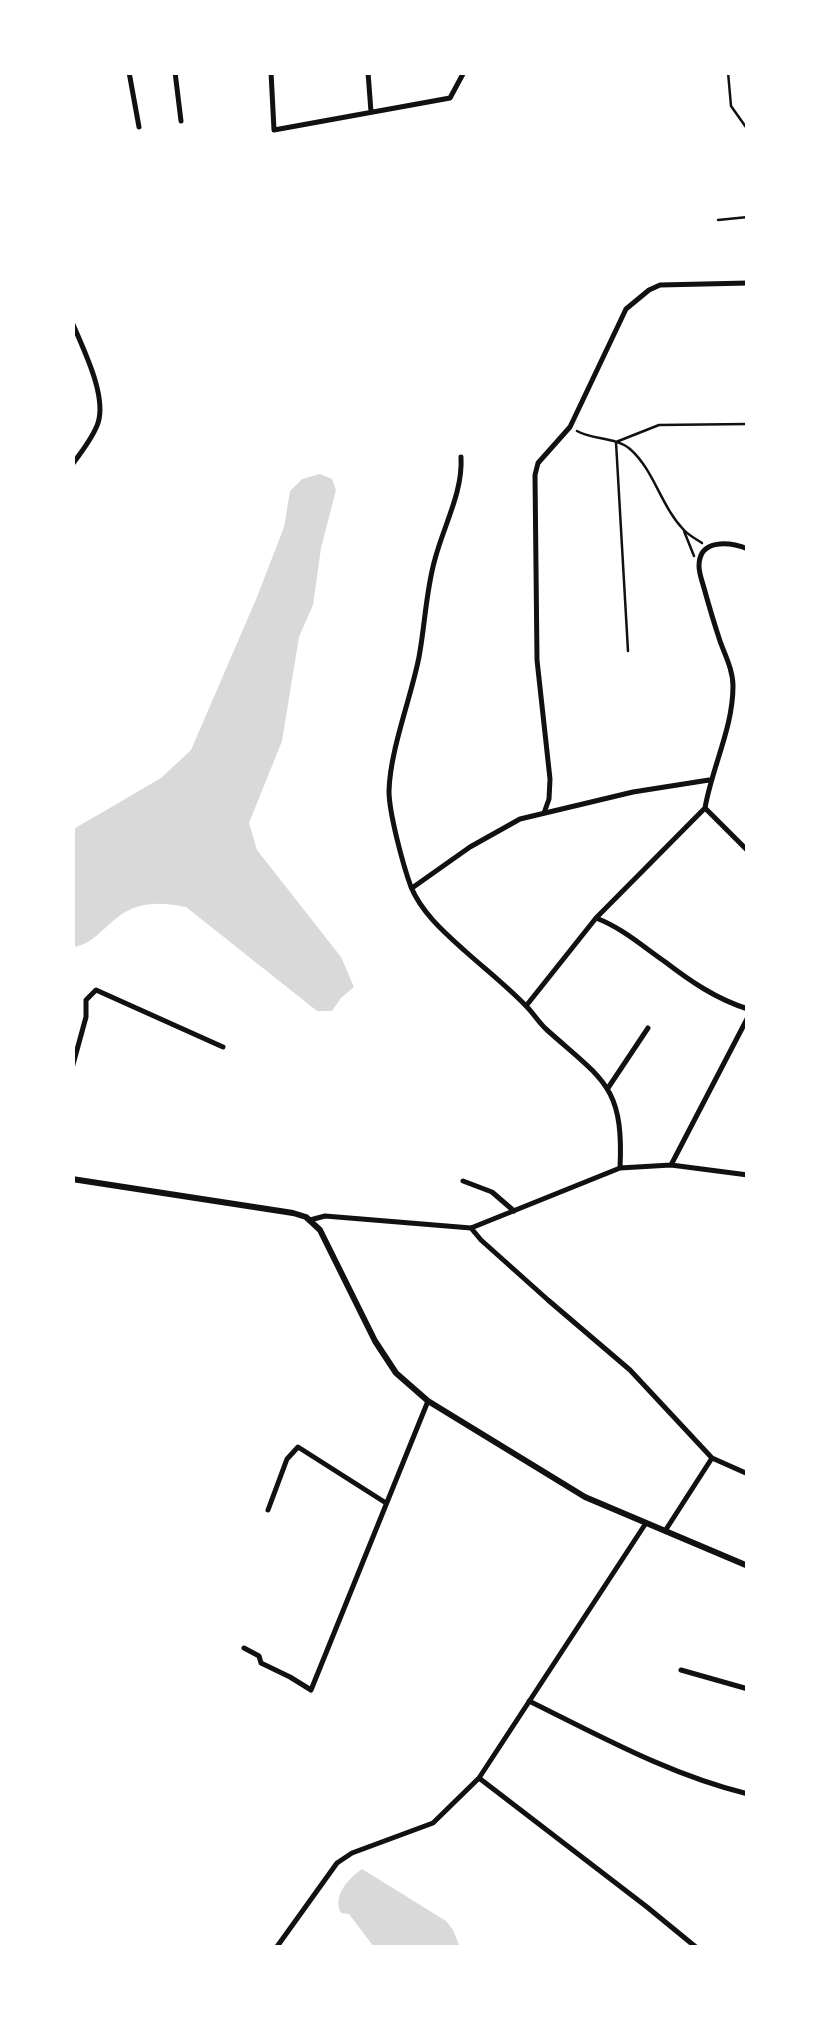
<!DOCTYPE html>
<style>
body{margin:0}
#map{position:relative;width:820px;height:2020px;overflow:hidden;background:#fff;font-family:"Exo 2",sans-serif}
canvas{display:block}
.frame{position:absolute;inset:0;border:75px solid #fff;pointer-events:none}
</style>
<div id="map">
<canvas width="820" height="2020"></canvas>
<div class="frame"></div>
</div>
<script>
const ctx = document.querySelector('canvas').getContext('2d');
ctx.lineJoin = 'round';
function fill(path, color) { ctx.fillStyle = color; ctx.fill(path, 'evenodd'); }
function trace(path, color, width, dash) { ctx.strokeStyle = color; ctx.lineWidth = width; ctx.lineCap = dash ? 'butt' : 'round'; ctx.setLineDash(dash || []); ctx.stroke(path); }
const water = new Path2D(`
 M320,474l12,5 4,11 -15,58 -8,57 -14,32 -17,104 -33,82 8,27 84,107 13,30 -13,11 -9,13h-15l-131,-104c-23,-5 -48,-6 -68,10 -15,11 -26,28 -45,30l-1,-117 89,-52 30,-28 66,-153 27,-70 6,-36 12,-12z
 M362,1869l84,52 7,9 7,17h-86l-25,-33 -8,-1c-9,-17 7,-34 21,-44z`);
const path = new Path2D(`
 M728,72l3,34 17,24
 M718,220l30,-3
 M577,431c16,9 39,6 53,18 24,21 31,57 53,80 5,6 13,10 19,14
 M684,531l10,25
 M628,651l-12,-209 43,-17 89,-1`);
const minor = new Path2D(`
 M129,72l10,55
 M175,72l6,49
 M271,72l3,58 176,-32 14,-26
 M368,72l3,40
 M72,322c11,27 35,73 26,101 -5,15 -17,29 -26,42
 M461,457c2,35 -17,68 -26,102 -9,31 -10,66 -16,98 -8,41 -29,93 -30,134 0,22 14,74 22,96 11,26 33,45 54,64 20,18 43,36 62,56 7,7 12,16 20,23 56,50 77,56 73,138
 M748,549c-18,-7 -49,-11 -49,17 0,7 3,15 5,22 5,18 10,35 16,53 5,14 13,29 13,45 0,42 -21,81 -28,122l43,43
 M544,813l5,-14 1,-20 -13,-119 -2,-185 3,-12 32,-36 56,-118 23,-19 11,-5 88,-2
 M412,888l58,-41 50,-28 113,-27 76,-12
 M596,918c26,10 45,27 68,43 26,20 52,38 84,48
 M526,1006l70,-88 109,-110
 M72,1068l14,-51v-17l10,-10 127,57
 M608,1088l40,-60
 M671,1165l77,-148
 M463,1181l29,11 22,19
 M310,1220l15,-4 146,12 149,-60 51,-3 77,10
 M471,1228l10,12 67,60 82,70 82,88 36,16
 M268,1510l19,-51 11,-12 88,56
 M665,1531l47,-73
 M244,1648l15,8 2,7 29,14 21,13 117,-289
 M681,1670l67,19
 M529,1701c71,35 141,74 219,93
 M479,1778l168,129 50,41
 M276,1948l61,-85 15,-10 81,-30 46,-45 167,-255`);
const tertiary = new Path2D(`
 M72,1179l221,34 13,4 14,13 55,111 21,32 32,28 157,96 163,69`);
fill(water, '#d9d9d9');
trace(path, '#111', 2.5);
trace(minor, '#111', 5);
trace(tertiary, '#111', 6);
</script>
